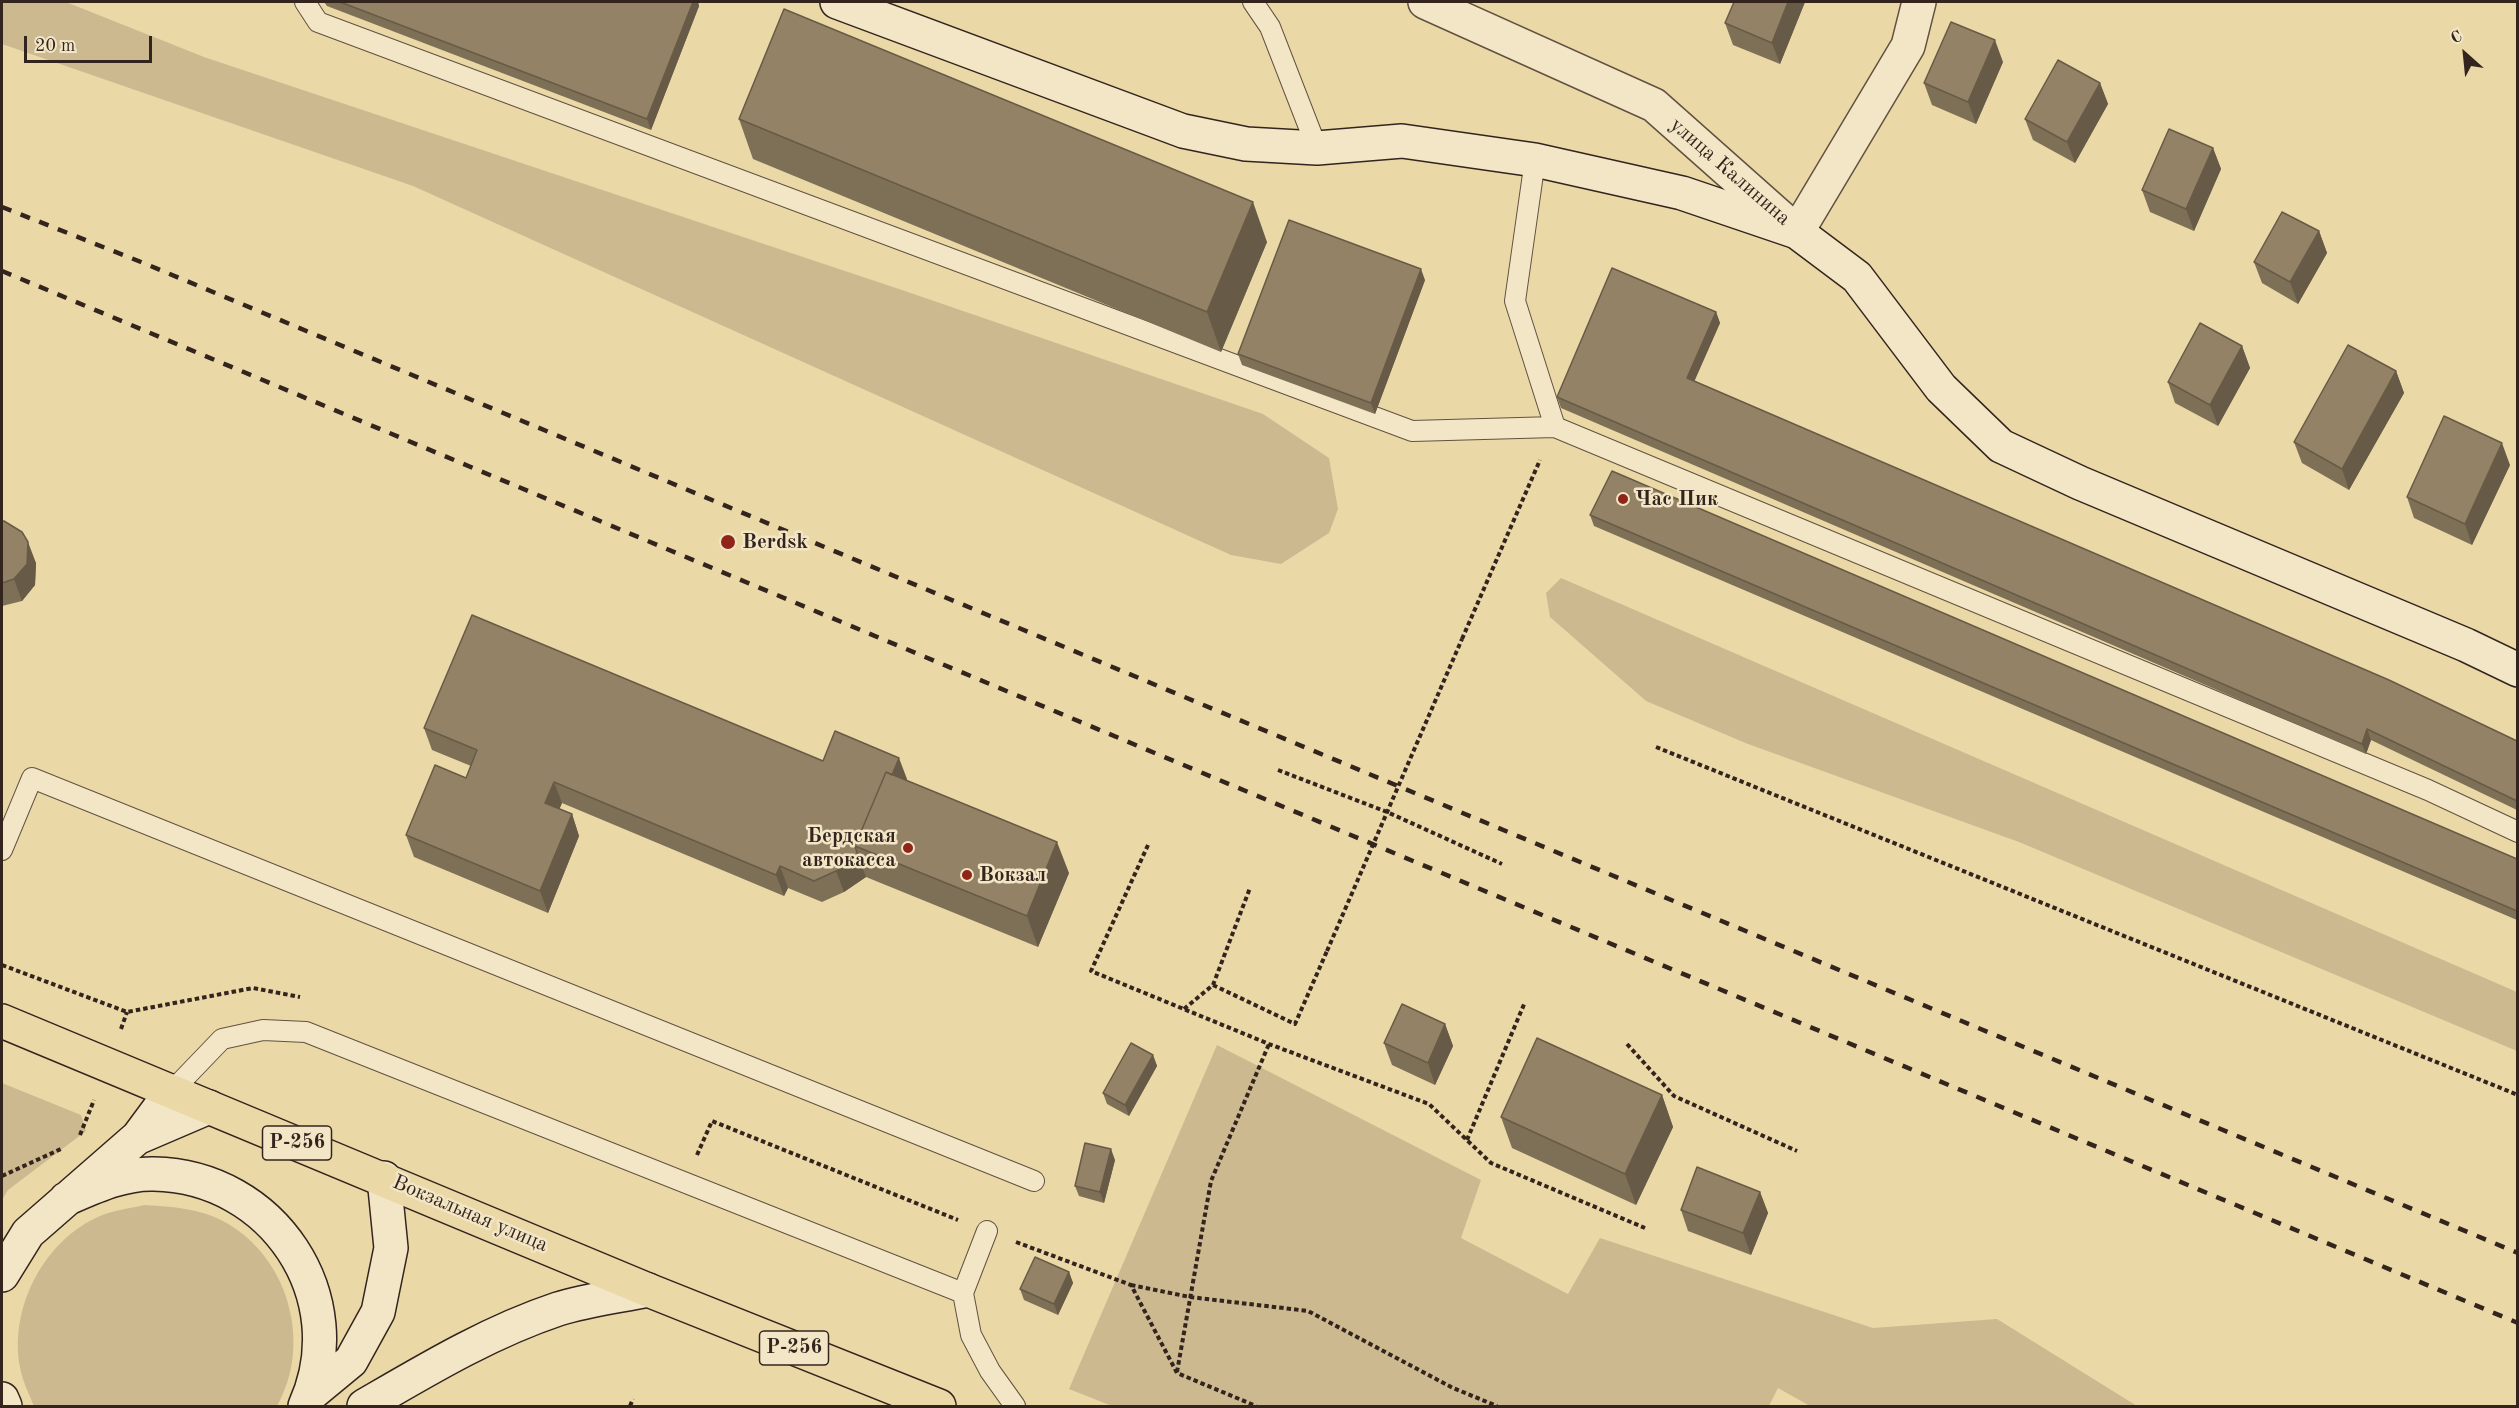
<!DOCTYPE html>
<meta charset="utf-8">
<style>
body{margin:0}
#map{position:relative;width:2519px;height:1408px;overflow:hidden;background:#ebd8a7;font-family:"Old Standard TT",serif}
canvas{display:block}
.frame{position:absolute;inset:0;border:3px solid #34241e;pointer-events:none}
.north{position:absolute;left:2435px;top:24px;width:60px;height:60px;-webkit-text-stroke:4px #f2e6c6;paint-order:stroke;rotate:333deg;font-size:16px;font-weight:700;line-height:24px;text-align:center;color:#34241e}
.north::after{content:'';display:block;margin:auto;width:21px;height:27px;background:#34241e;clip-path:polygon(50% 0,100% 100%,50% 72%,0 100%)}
.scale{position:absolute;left:24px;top:36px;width:128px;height:27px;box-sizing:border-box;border:3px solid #34241e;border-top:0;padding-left:8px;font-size:18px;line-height:21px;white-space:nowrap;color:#34241e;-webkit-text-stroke:4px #f2e6c6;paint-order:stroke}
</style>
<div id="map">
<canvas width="2519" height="1408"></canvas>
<div class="frame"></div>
<div class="north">С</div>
<div class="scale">20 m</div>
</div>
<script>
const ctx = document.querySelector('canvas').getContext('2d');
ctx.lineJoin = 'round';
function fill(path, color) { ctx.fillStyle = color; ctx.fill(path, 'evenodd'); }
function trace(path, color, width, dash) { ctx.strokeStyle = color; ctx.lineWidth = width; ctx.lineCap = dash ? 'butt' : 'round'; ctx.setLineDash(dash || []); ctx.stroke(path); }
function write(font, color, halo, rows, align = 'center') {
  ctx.font = font + ' "Old Standard TT",serif'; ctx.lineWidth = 5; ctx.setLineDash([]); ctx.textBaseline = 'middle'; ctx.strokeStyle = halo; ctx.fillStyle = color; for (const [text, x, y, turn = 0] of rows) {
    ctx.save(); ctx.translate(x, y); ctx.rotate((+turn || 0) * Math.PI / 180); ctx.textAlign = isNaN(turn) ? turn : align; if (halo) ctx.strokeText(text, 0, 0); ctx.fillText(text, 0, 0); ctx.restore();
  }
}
const green = new Path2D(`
 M2,2h64l138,55 695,232 364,125 66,44 9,51 -9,24 -48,31 -50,-9 -818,-369 -411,-142z
 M1561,578l956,414v59l-498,-209 -271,-98 -102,-43 -96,-84 -4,-24z
 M1217,1045l264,135 -20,58 107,56 32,-56 273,90 124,-9 140,87h-327l-32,-18 -9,18h-657l-43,-17z
 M2,1083l79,32 5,16 -78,59 -6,10z
 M145,1205c31,2 62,4 88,22 58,38 78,120 44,179h-243c-5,-12 -12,-26 -14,-39 -11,-59 24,-127 80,-151 14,-6 31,-8 45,-11z`);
const path = new Path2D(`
 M1462,639l78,-179
 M1656,747l862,348
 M1278,770l109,42 115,52
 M1148,845l-57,126 178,73 160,60 62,59 154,65
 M2,965l125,47 126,-24 47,9
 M1213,985l82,39 32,-73
 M1184,1009l29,-24 37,-97
 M121,1029l6,-17
 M1627,1044l47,52 123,55
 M80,1135l14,-35
 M1467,1140l58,-138
 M697,1155l15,-34 246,99
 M2,1176l61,-28
 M1016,1242l115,43 46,88 79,33
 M1131,1285l59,12 118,14 145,77 44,18
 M1177,1372l34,-191 58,-137
 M630,1406l3,-7`);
const lane = new Path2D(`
 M305,2l13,20 1094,409 143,-4 873,363 90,42
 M1253,2l17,25 47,121
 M1535,160l-20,141 40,126
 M2,850l30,-72 1002,403
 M172,1091l50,-52 41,-9 43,2 657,261 8,42 19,36 25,35
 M963,1293l24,-62`);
const street = new Path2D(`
 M1425,2l229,103 143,127 111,-186 11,-44`);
const secondary = new Path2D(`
 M837,2l346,129 63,13 71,4 85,-7 133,19 147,33 115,39 60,45 84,111 60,58 79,37 386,162 52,25
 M139,1137l70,-30
 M66,1199c28,-12 57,-26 88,-25 119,2 200,123 151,232
 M2,1275l26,-42 110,-96 34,-46
 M311,1394l40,-33 27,-49 13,-64 -7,-70
 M2,1399l3,7
 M364,1406c62,-36 125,-74 194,-97 29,-9 61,-13 90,-19`);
const highway = new Path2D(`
 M2,1021l646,269 291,116`);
const rail = new Path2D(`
 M2,207l139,55 2377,991
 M2,271l2516,1052`);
const pathBridge = new Path2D(`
 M1327,951l135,-312`);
const wall = new Path2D(`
 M324,2h374l1,4 -48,124 -324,-124z
 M1805,2l-25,62 -47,-19 -8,-22z
 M2003,62l-27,62 -44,-19 -8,-22z
 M2100,83l8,21 -33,59 -42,-23 -8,-21z
 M739,119l528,123 -46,110 -468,-193z
 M2213,148l8,21 -27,62 -44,-19 -8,-22z
 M2319,231l8,22 -29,51 -36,-21 -8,-21z
 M1425,280l-50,134 -133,-49 -4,-11z
 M1716,312l4,11 -26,58 823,360v69l-146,-70 -5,14 -805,-346 -4,-11z
 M2242,346l8,22 -32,58 -43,-23 -7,-21z
 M2396,371l8,22 -55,97 -47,-27 -8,-21z
 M2510,465l-38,80 -58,-27 -7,-21z
 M1590,515l927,344v61l-923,-394z
 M2,521l34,42 -1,22 -13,16 -20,5z
 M424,728l399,33 84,18 -1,1 163,93 -31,74 -172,-70 -22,15 -22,10 -34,-14 -4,8 -222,-93 -3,6 13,5 7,22 -31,77 -134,-56 -8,-22 60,-57 5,-12 -39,-16z
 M1445,1024l8,22 -18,39 -43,-20 -8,-22z
 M1153,1055l4,11 -28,50 -22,-12 -4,-11z
 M1662,1095l11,32 -37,78 -124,-57 -11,-31z
 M1115,1160l-11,43 -25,-7 -4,-10z
 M1760,1192l8,21 -17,42 -63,-24 -7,-21z
 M1069,1272l4,11 -15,32 -34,-15 -4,-11z`);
const shadedWall = new Path2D(`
 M693,2h5l1,4 -48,124 -4,-11z
 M1788,2h17l-25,62 -8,-21z
 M1995,40l8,22 -27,62 -8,-22z
 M2100,83l8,21 -33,59 -8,-21z
 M2213,148l8,21 -27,62 -8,-22z
 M1253,202l14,40 -46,110 -14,-40z
 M2319,231l8,22 -29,51 -8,-22z
 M1421,269l4,11 -50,134 -4,-11z
 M1716,312l4,11 -29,66 -4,-11z
 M2242,346l8,22 -32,58 -8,-21z
 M2396,371l8,22 -55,97 -7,-21z
 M2502,443l8,22 -38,80 -7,-21z
 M28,542l8,21 -1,22 -13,16 -8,-22z
 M2367,729l4,11 -5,14 -4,-10z
 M899,758l8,21 -31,76 -15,-6z
 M554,782l8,21 -9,22 -8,-22z
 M572,814l7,22 -31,77 -8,-22z
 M1057,842l12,31 -31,74 -11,-31z
 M858,856l8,21 -22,15 -8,-21z
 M780,866l8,22 -4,8 -8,-21z
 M1445,1024l8,22 -18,39 -7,-22z
 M1153,1055l4,11 -28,50 -4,-11z
 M1662,1095l11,32 -37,78 -11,-31z
 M1111,1149l4,11 -11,43 -4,-11z
 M1760,1192l8,21 -17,42 -8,-22z
 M1069,1272l4,11 -15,32 -4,-11z`);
const building = new Path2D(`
 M340,2h353l-46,117z
 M1734,2h54l-16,41 -47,-20z
 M784,9l469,193 -46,110 -468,-193z
 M1951,22l44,18 -27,62 -44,-19z
 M2058,60l42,23 -33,59 -42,-23z
 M2169,129l44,19 -27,61 -44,-19z
 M2282,212l37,19 -29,51 -36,-20z
 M1289,220l132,49 -50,134 -133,-49z
 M1612,268l104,44 -29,66 702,302 128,61v60l-150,-72 -5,15 -805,-347z
 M2200,323l42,23 -32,59 -42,-23z
 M2348,345l48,26 -54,98 -48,-27z
 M2444,416l58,27 -37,81 -58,-27z
 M1612,471l905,388v52l-927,-396z
 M2,521h2l18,11 6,10 -1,22 -13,15 -12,4z
 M472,615l351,146 12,-30 64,27 -7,17 -6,-3 -31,74 3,10 -22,15 -22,10 -34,-15 -4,9 -222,-93 -9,21 27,11 -32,77 -134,-56 29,-70 31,13 11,-28 -53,-22z
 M886,772l171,70 -30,74 -172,-70z
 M1402,1004l43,20 -17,39 -44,-20z
 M1537,1038l125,57 -37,79 -124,-57z
 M1131,1043l22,12 -28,50 -22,-12z
 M1085,1143l26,6 -11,43 -25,-6z
 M1697,1167l63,25 -17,41 -62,-23z
 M1035,1257l34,15 -15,32 -34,-15z`);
const markers = [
 [1623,499,6,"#8f2418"],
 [728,542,8,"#8f2418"],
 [908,848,6,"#8f2418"],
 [967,875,6,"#8f2418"]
];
const shields = [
 [297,1143,69],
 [794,1348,69]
];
const shieldNames = [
 ["Р-256",297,1143],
 ["Р-256",794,1348]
];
const streetNames = [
 ["улица Калинина",1730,172,41],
 ["Вокзальная улица",470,1214,23]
];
const poiNames = [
 ["Час Пик",1635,499],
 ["Berdsk",742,542],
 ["Бердская",896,836,"right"],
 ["автокасса",896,860,"right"],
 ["Вокзал",979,875]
];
fill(green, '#ccb990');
trace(lane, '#625140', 22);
trace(street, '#625140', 36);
trace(secondary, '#34241e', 36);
trace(highway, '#34241e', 36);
trace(path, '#34241e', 4, [4.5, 3]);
trace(lane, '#f2e6c6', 20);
trace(street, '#f2e6c6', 33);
trace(secondary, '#f2e6c6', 33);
trace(highway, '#ebd8a7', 33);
trace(rail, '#34241e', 4.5, [10, 10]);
trace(pathBridge, '#34241e', 4, [4.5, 3]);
fill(wall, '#7e7057');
fill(shadedWall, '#675b47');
fill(building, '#938265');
trace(building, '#675b47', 1.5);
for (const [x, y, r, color] of markers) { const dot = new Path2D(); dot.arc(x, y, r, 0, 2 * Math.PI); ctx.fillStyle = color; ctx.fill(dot); trace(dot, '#f2e6c6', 2); }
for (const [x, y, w] of shields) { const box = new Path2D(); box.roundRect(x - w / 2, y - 17, w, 34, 4.5); ctx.fillStyle = '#f2e6c6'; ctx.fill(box); trace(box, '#34241e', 1.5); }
write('bold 20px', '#34241e', null, shieldNames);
write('21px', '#34241e', '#f2e6c6', streetNames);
write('bold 21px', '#34241e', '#f2e6c6', poiNames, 'left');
</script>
